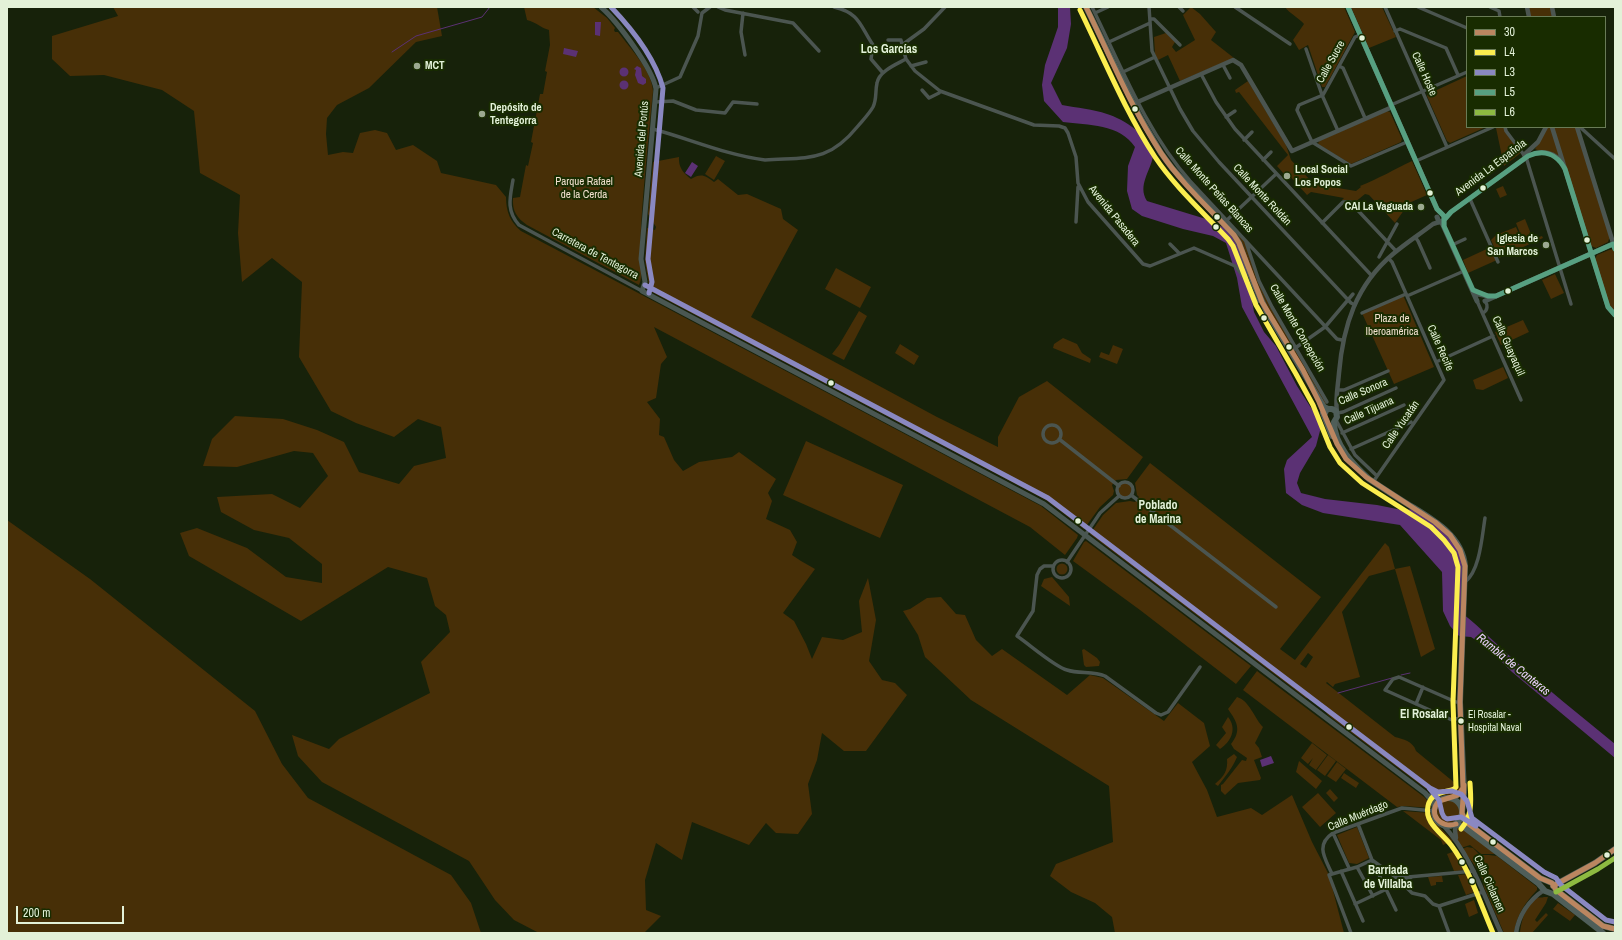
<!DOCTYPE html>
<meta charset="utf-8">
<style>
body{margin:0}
#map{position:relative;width:1622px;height:940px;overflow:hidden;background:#17220a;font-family:"Archivo Narrow",sans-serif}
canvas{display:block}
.frame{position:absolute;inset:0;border:8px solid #e3f1d8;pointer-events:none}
.legend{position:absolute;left:1466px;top:16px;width:140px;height:112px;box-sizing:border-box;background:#182c00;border:1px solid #697b56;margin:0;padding:5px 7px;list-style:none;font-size:12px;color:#e3f1d8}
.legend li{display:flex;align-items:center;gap:8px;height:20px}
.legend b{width:20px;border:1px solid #697b56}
.scale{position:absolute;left:16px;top:906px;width:108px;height:18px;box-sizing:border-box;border:2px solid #e3f1d8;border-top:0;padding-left:5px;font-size:12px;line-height:14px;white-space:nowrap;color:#e3f1d8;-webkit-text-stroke:3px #182c00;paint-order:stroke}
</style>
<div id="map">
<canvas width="1622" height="940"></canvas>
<div class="frame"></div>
<ul class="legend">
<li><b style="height:5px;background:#bb8660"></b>30</li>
<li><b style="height:5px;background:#fbee4f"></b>L4</li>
<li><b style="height:5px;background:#8a88c1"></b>L3</li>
<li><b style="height:5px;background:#57a081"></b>L5</li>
<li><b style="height:5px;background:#8eba41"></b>L6</li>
</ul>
<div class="scale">200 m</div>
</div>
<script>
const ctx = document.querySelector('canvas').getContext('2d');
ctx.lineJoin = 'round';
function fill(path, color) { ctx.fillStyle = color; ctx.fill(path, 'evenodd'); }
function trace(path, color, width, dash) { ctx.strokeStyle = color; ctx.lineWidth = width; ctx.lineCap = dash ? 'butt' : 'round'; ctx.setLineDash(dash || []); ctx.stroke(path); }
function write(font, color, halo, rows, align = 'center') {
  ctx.font = font + ' "Archivo Narrow",sans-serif'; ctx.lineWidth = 4; ctx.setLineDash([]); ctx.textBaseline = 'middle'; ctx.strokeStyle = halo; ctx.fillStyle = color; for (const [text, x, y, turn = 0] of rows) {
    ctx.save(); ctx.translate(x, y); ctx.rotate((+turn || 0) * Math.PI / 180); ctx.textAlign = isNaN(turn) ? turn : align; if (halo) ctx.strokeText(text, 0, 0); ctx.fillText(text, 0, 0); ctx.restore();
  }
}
const green = new Path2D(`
 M113,7h324l5,29 -26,6 -47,46 -32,17 -10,13 -1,16 2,21 15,-3 10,1 7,-20 15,-3 12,3 9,17 17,-5 24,16 4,12 55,12 10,12c0,14 4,25 15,34l520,275 37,29 -1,3 -12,17 -35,-28 -376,-200 13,30 -6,7 -5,34 -9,4 13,17 -1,16 5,2 10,23 9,11 16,-9 33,-5 7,-5 37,27 -8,14 4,8 -6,18 24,11 7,12 -5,13 9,6 14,8 -32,44 11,8 12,23 6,15 10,-22 21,3 19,-8 -3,-31 9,-23 8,42 -7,41 13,19 13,3 12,12 -41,56h-22l-22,-18 -5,27 -9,24 4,30 -14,20 -22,-1 -10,-10 -17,22 -57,-23 -10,38 -26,-17 -11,37 1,30 15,6 -17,17h-105l-25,-13 -19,-20 -26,-39 -147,-79 -24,-26 -6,-21 37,14 10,-10 91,-46 -9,-31 29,-30 -4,-17 -11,-9 -8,-28 -39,-11 -87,54 -112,-65 -9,-23 17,-5 50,20 39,29 36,6v-19l-33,-26 -35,-8 -33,-18 -4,-15 55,-3 28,14 28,-32 -15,-23 -19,-2 -57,16 -34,-1 9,-27 23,-23 48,3 34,11 27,12 15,30 40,12 15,-18 32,-8 -5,-31 -23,-8 -24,18 -38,-14 -25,-12 -32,-54 3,-75 -30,-24 -30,24 -4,-49 2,-38 -40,-22 -6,-62 -32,-21 -58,-15 -34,1 -18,-17v-23l66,-20z
 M524,7h69l14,11 8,10 -1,2 1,2h3c12,16 34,39 35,59 -5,53 -11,106 -13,158 -1,12 4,26 -1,36l-112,-60c-10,-7 -15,-14 -14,-27l7,-1 6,-32 2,1 5,-23 -2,-1 9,-48h3l4,-22 -2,-1 5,-26 -1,-15c-8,-2 -13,-8 -22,-10z
 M1191,7l9,7 16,18 -5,8 23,18 -54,23 -12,-26 -10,5 -3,-6 -1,-17 12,-4 9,9 -3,5 4,5 19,-12 -12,-25z
 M1285,7h59l11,25 -30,55h-3l-14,-42 -9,5 -6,-10 11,-16c-6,-7 -14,-10 -19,-17z
 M1351,7h31l14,30 -27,11z
 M1527,7h25l2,10h-25z
 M1467,76v51h19l-36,16 -3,-2 -20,-45 1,-2z
 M1248,81l38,64 5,15 23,24 42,7 5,-4 -1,-1c18,-7 35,-17 52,-25l15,34 -18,8 -14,20 -26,-28 -4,-1 -11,9 -3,-3h-9l2,-2 -33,-6 -4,3 -21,-23 -2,2 -7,-8 11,-11 -49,-63 -3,1 -1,-3z
 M1387,111l3,1 12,27 -1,3 -50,22 -33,-20 1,-3z
 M1498,127h7l17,25 -18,14 -8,-38z
 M1546,127h31l34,111 -2,1 -1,3 -12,6 -5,-2 -26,-77 -7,-10 -23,-10z
 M716,156l9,5 -11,19 -9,-6z
 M679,157c-1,10 5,17 12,22 10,-6 14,-4 23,3l4,-3 20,16 9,-1 34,15 2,10 15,11 -47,87 186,100 61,30v-10l21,-40 28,-16 96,76 -16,22 -11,1 -4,5 2,6 -1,4 -13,12 -16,22 -38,-29 -396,-209 -5,-30 2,-33 8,2 1,-3 -8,-13 5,-52z
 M1503,186l4,9 -7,3 -4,-9z
 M1525,219l8,20 9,-3 1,2 -44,20 -8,-18 5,-5 20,-8 7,16h1l-8,-20z
 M1227,220l19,21 13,40 68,121 -2,4 -50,-81z
 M1491,247l6,13 -29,13 -5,-13z
 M1615,249v66l-4,-3 -16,-53 2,-4 12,-5z
 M836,268l35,19 -11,21 -35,-19z
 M1555,274l9,19 -13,6 -9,-19z
 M1403,295l31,72 -40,17 -32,-71z
 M859,311l8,5 -23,44 -12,-6 7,-9z
 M1523,320l6,12 -28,13 -6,-13z
 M1063,338l14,6 5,9 9,6 -1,4 -37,-15 1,-4z
 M900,344l19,12 -5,9 -19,-12z
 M1113,345l10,4 -6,15 -18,-7 2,-5 8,3z
 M1503,367l5,11 -25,12 -7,-1 -3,-9z
 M806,441l97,44 -23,53 -97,-43z
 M1150,463l171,134 -41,52 15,11 90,-117 4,4 6,22 15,-3 25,83 -14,8 -26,-88 -26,7 -27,36 18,65 -25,7 -2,3 -6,-5 -1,1 69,54c8,2 18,4 21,14l45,37c-3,8 -21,9 -28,6l-105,-79 -7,-10 1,-3 -3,2 -5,-4v-2l-2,1 -6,-1 -216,-164 13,-19 13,-12 14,-2 5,1 4,-5 -2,-2 -2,-12zM1308,653l5,4 -7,11 -6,-4z
 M1117 490a8 8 0 1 1 16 0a8 8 0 1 1-16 0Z
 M7,520l83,59 165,132 27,53 26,34 143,77 20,28 10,30h-474z
 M1086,541l165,125 -15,18 -96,-74 -67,-49 11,-19z
 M1056.5 569a5.5 5.5 0 1 1 11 0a5.5 5.5 0 1 1-11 0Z
 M1052,577l17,20 1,9 -29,-20 3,-7z
 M941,597l15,17 9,1 11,25 16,16 10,-7 65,46 23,-20 13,3 61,43 14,-18 26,20 6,23 -18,16 15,28 10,27 34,-9 11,7 30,-20 20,47 17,33 15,58h-229l-3,-16 -17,-14 -24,-11 -21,-16 6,-12 57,-22 -4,-56 -138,-86 -46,-43 -7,-22 -15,-24 7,-2 17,-11z
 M1084,649l13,9 3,4 -1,4 -13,1 -2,-2 -2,-15z
 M1257,671l167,126 5,5 2,6 -27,-2 -7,1 -154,-117z
 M1237,697c13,4 17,21 26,30l-8,16 4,5 3,9 -8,3 7,18 -1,2 -22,3 -13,12 -4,-4v-6l2,-1 19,-24 4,1 1,-3 -13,-9 -3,-5c11,-14 6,-22 -3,-35z
 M1228,717c9,11 4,24 -8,32l-4,-4 10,-12 -4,-6z
 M1312,743l15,12 -11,15 -7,-5 4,-7 -5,6 -7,-6z
 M1234,754l3,3c-4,10 -12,20 -19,29l-3,-2c9,-8 13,-13 12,-25z
 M1328,755l8,6 -11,15 -8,-6z
 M1299,761l23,20 -6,8 -20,-17z
 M1337,762l9,7 -10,13 -9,-6z
 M1344,773l15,10 -3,5 -15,-10z
 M1330,789l8,9 -4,4 -8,-9z
 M1318,793l18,20 -16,14 -18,-20z
 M1449,797l5,2 6,4 3,13 32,38h-14l-11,-9 -9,3 -5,-9v-15c-24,8 -30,-24 -7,-27z
 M1403,811l28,2 3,8 19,20 -10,4 -2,-5z
 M1357,827l12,31 -12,6 -8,-1 -12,-28z
 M1467,847l6,1 7,7h9l8,1 40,31v3c-12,13 -20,24 -23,43h-10l-20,-46c0,-12 -15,-29 -22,-38z
 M1458,850l11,20 -15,1 -7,-17z
 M1470,874l7,17 -11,4 -8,-20z
 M1442,876l1,6h-7v3l-5,1 -3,-9z
 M1544,897h4l-2,6 -11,17 2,2 9,-9 2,2 -16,18h-12c1,-11 6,-30 17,-35 2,-1 5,0 7,-1z
 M1474,900l4,13 -9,4 -4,-13z
 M1558,903l17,12 -5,6 -17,-12z`);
const water = new Path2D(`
 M1058,7h12l1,17 -4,24 -16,35 11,22c15,3 31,4 45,9 15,4 48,25 46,42 -2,15 -16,29 -6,45l59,18 23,11 16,31 9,51 10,20 12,14 21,40 18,28 6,13 -5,19 -16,27 -3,10 4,10 24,6 52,6 25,5 14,-1 26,18 21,29v58c18,14 33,30 50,45 33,29 68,57 102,85v14l-103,-86 -24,-24 -17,-11 -12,-1 -9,-10 -7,-15 -1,-39 -42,-47 -77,-12 -21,-8 -16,-12 -2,-24 3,-9 25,-23 -70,-130 -5,-29 -11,-35 -13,-7 -30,-7 -41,-13 -10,-7 -5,-18 1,-25 7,-19c-15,-23 -47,-22 -72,-25l-19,-21 -2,-16 3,-20 13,-38z
 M595,22h6l-1,14 -5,-1z
 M564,48l14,3 -2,6 -13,-3z
 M637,66l4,2 1,8 4,3v4l-3,2 -5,-2 -3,-8 1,-5 -2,-1z
 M619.5 72a4.5 4.5 0 1 1 9 0a4.5 4.5 0 1 1-9 0Z
 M619.5 85a4.5 4.5 0 1 1 9 0a4.5 4.5 0 1 1-9 0Z
 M692,162l6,4 -7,11 -6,-4z
 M1271,756l3,7 -12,4 -2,-7z`);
const stream = new Path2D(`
 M392,52l24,-16 66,-19 8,-10
 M1401,675l9,-2
 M1338,693l54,-15`);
const minor = new Path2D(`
 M693,7l5,5
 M718,7l7,3 68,13 26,28
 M834,7c26,6 26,19 39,38l-2,14 12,14
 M945,7l-21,22 -22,16 4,14 9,12 25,20 94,34 25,1 6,2 3,5 8,24 2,26 10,19 55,62 7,2 44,-18 41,18 8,10 14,25h5
 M1092,7c29,59 54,124 98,174l147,158 5,1
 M1149,7l3,44 28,58 13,22 26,31 132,141 4,2
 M1179,7l4,4
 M1235,7l55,37
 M1385,7l62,140
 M1418,7l49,21
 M1490,7l9,4 1,6
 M743,13l-2,19 4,23
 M1095,13l13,-6
 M1150,19h4l26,26
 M1395,31l5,-2 46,19 12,27
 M1360,35l-5,2 -32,58 -24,10 -2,5 15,32 39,24 56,-24
 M888,40h13l1,5
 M1109,42l41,-19
 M1306,49l16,46 16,36
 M1223,65l7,13
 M911,66l15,-4
 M1339,66l4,2 22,50
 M1123,72l32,-15
 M1201,74l15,28 19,27 137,147
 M656,88l24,-11 18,-41 4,-23 8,-6
 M922,90l7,8 10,-5 1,-2
 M655,102l18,-1 23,9 29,3 8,-11 24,2
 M1391,105l76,-33
 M1226,117l9,-6
 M1505,127l1,4 18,24
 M1580,127l35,32
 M653,129c37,10 73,26 112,31 43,-3 63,3 93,-34 5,-6 11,-12 15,-19 4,-8 2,-15 4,-24 2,-12 20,-19 29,-24
 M1244,140l8,-8
 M1526,157l45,147
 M1263,160l8,-8
 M1416,161l77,-34
 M513,180c-3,17 -7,31 6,45l123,66
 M1470,199l28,63
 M1226,221l50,-47
 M1076,222l2,-35
 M1322,223l21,-21h7l46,49
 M1415,237l3,4 12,27
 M1246,242l13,39 13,26 55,95
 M1170,244l9,9
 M1452,245l13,-6
 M1379,257l18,-33
 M1407,296l57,-25
 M1477,301l44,99
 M1362,313l44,-19
 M1483,313c5,-3 5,-8 2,-12
 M1291,351l34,-24 28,-33
 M1436,362l57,-26
 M1338,390h6l44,-19
 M1337,413l6,-1 53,-24
 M1336,420l19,35 22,21
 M1043 434a9 9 0 1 1 18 0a9 9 0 1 1-18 0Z
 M1342,433l62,-28
 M1059,439l60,47
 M1351,449l60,-27
 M1373,482l71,-102 -52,-118 -4,-4
 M1117 490a8 8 0 1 1 16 0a8 8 0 1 1-16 0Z
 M1131,495l145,112
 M1053 569a9 9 0 1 1 18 0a9 9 0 1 1-18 0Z
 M1067,562l33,-49 19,-17
 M1053,566h-9l-4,3 -3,6 -4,36 -16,25c12,8 38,31 50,34 12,4 26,1 38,6l51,37 5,2 7,-3 32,-45
 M1465,582c15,-11 17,-46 20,-64
 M1460,702h-4l-57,-25 -6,2 -8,11 67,30 8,-2
 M1416,704l7,-17
 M1358,824l14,36 25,18 15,15 13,3 8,8 6,2
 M1333,833l16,35
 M1357,867l16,29
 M1341,871l22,50
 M1332,874c-7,-16 -17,-29 1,-41l69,-25 32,3
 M1397,878l77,-7
 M1355,904l57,-27
 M1439,906l44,-14
 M1439,906l10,27
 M1351,933l-22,-58 3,-1 25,-7 15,-7 24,50`);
const tertiary = new Path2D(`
 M1527,7l2,10
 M1552,7l2,10
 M1133,104l100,-44 8,5 51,86 98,-43 1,-3
 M1552,127l56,180 7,8
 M1577,127l38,122
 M1524,155l14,-13 8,-15
 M1444,220l7,-8 79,-57c12,-5 23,-3 32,7
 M1337,413c-2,-13 1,-27 2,-40 4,-47 17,-88 54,-119 13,-11 27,-20 40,-30l6,-2
 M1456,824l-1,6 1,8
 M1443,825c28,30 41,71 58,108
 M1516,933c3,-19 12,-32 28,-43`);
const secondary = new Path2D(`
 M601,7c16,14 52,62 55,82l-15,170 4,23 -3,9 402,213 381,289 7,8 3,7
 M1348,7l89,202 7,7v10
 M1437,217l2,5 5,-1
 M1442,223l35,78
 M1473,290l5,4 15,3
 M1485,301l130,-58
 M1430,796l6,3h7`);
const primary = new Path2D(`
 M1086,7l54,110 21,36 11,15 62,67 5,8 15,41 13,28 57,95 4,2
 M1323,413l9,23
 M1324,415l3,-6h5l4,2 1,6 -3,5c0,23 20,43 35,57 12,8 24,16 37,24 24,15 56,31 59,63l-5,136 4,91 -2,19
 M1434 812a14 14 0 1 1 28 0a14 14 0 1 1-28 0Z
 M1462,813l2,6 3,4 73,55 12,5 4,7 47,36 12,3
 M1456,824l8,3 74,56 7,8 8,3 50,39
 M1553,886l42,-23 20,-14`);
const bus1 = new Path2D(`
 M1086,7c24,49 45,101 75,146 20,30 49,56 73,82l5,8 23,59 41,68 16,32 18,42 9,15 20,18 69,45 15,13 10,15 5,16 -5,136 3,86 -5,7 -19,6c-12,13 2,28 17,23
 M1464,785l-2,28 4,9 74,56 12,5 4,7 47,36 12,3
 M1553,886l42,-23 20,-14`);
const bus2 = new Path2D(`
 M1080,10c24,49 45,101 75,147 20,30 49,56 73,82l5,7 23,59 40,69 17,31 17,42 10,16 22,20 69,44 13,13 10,13 4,14 -5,135 3,85 -2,2c-11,4 -23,3 -26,17 -4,17 14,27 23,39 19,25 29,58 42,88
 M1461,829c12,-14 10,-29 9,-46`);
const bus3 = new Path2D(`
 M611,7c21,22 44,51 52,81l-15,171 4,23 -3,11
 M645,285l403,213 382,290 8,4 14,-1 9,3 6,7 5,17 72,54 12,6 5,7 45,35 9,2
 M1429,788l10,12 3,13 2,4 3,2 14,-2 15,9`);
const bus4 = new Path2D(`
 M1348,7l89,202 7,7v10l29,64 15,6h8l117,-52 2,5
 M1444,220l7,-8 77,-56c16,-7 29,-2 37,13l43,138 7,8`);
const bus5 = new Path2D(`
 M1556,892l42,-23 17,-11`);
const markers = [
 [1362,38,3.5,"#e3f1d8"],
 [417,66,4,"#9ca990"],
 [1135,109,3.5,"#e3f1d8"],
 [482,114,4,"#9ca990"],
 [1287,176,4,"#9ca990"],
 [1483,188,3.5,"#e3f1d8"],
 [1430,193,3.5,"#e3f1d8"],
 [1421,207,4,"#9ca990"],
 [1217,217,3.5,"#e3f1d8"],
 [1216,227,3.5,"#e3f1d8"],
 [1587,240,3.5,"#e3f1d8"],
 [1546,245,4,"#9ca990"],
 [1508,291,3.5,"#e3f1d8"],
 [1264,318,3.5,"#e3f1d8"],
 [1289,347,3.5,"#e3f1d8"],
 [831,383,3.5,"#e3f1d8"],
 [1078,521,3.5,"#e3f1d8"],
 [1461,721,3.5,"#e3f1d8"],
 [1349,727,3.5,"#e3f1d8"],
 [1493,842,3.5,"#e3f1d8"],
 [1607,855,3.5,"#e3f1d8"],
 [1462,862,3.5,"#e3f1d8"],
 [1472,881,3.5,"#e3f1d8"]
];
const busNames = [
 ["El Rosalar -",1468,715],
 ["Hospital Naval",1468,728]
];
const streetNames = [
 ["Calle Sucre",1331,62,-61],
 ["Calle Hoste",1424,74,66],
 ["Avenida del Portús",642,139,-85],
 ["Avenida La Española",1491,168,-37],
 ["Calle Monte Peñas Blancas",1214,190,48],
 ["Calle Monte Roldán",1262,195,47],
 ["Avenida Pasadera",1114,216,51],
 ["Carretera de Tentegorra",595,254,28],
 ["Calle Monte Concepción",1297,328,60],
 ["Calle Guayaquil",1508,346,66],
 ["Calle Recife",1440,348,66],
 ["Calle Sonora",1363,392,-23],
 ["Calle Tijuana",1369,411,-24],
 ["Calle Yucatán",1401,425,-55],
 ["Calle Muérdago",1358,816,-22],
 ["Calle Ciclamen",1489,884,66]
];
const poiNames = [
 ["MCT",425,66],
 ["Depósito de",490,108],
 ["Tentegorra",490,121],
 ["Local Social",1295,170],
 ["Los Popos",1295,183],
 ["CAI La Vaguada",1413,207,"right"],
 ["Iglesia de",1538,239,"right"],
 ["San Marcos",1538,252,"right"]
];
const parkNames = [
 ["Parque Rafael",584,182],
 ["de la Cerda",584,195],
 ["Plaza de",1392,319],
 ["Iberoamérica",1392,332]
];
const neighbourhoodNames = [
 ["Los Garcías",889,50],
 ["Poblado",1158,506],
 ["de Marina",1158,520],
 ["El Rosalar",1424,715],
 ["Barriada",1388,871],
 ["de Villalba",1388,885]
];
const waterNames = [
 ["Rambla de Canteras",1513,665,39]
];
fill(green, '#472f07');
fill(water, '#5b3174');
trace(stream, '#5b3174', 1);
trace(minor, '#4b5550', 3.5);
trace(tertiary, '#4b5550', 4.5);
trace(secondary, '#4a5752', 5);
trace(primary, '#4f5e59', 6);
trace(bus1, '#bb8660', 5);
trace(bus2, '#fbee4f', 5);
trace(bus3, '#8a88c1', 5);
trace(bus4, '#57a081', 5);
trace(bus5, '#8eba41', 5);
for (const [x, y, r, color] of markers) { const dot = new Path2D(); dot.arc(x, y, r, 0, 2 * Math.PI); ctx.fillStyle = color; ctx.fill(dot); trace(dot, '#182c00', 1.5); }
write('10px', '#e3f1d8', '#182c00', busNames, 'left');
write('11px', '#e3f1d8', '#182c00', streetNames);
write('bold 11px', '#e3f1d8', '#182c00', poiNames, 'left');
write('11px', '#f2e1ce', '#182c00', parkNames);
write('bold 12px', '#e3f1d8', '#182c00', neighbourhoodNames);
write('italic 12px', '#ebd2fd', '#182c00', waterNames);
</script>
